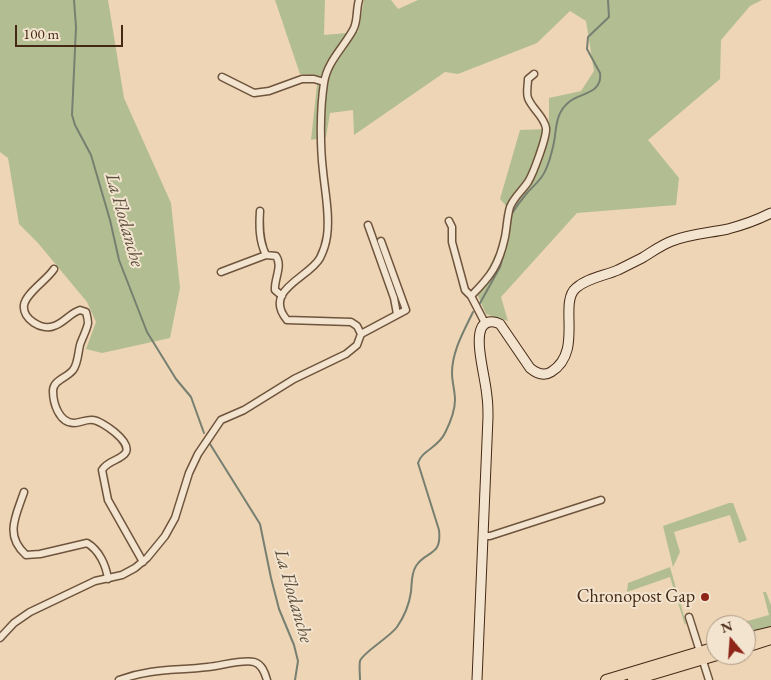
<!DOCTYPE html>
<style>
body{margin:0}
#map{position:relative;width:771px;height:680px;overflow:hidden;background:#edd5b5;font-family:"EB Garamond",serif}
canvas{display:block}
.north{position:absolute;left:706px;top:615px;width:50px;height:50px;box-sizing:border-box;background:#f3e4cf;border:1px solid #ad9985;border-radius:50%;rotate:342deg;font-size:14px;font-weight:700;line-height:20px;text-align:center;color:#452915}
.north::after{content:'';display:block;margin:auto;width:18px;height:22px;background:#8f2418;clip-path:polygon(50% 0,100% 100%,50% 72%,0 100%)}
.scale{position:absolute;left:15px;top:25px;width:108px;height:22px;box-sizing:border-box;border:2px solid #452915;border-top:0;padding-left:6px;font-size:15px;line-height:18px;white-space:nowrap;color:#452915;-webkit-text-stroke:4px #f3e4cf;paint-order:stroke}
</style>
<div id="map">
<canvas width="771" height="680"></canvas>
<div class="north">N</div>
<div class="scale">100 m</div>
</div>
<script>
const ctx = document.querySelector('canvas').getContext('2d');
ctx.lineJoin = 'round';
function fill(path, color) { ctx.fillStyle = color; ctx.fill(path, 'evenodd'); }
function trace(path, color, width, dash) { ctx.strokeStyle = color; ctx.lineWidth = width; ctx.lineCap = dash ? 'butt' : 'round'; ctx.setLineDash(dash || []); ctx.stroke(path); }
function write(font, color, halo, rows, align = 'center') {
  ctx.font = font + ' "EB Garamond",serif'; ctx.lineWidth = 4; ctx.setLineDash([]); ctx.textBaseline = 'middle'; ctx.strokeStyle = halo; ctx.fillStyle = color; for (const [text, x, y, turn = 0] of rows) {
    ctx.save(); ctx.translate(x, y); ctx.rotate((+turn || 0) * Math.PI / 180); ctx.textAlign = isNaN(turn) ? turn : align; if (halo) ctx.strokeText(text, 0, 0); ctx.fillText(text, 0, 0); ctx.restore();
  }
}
const green = new Path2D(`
 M0,0h108l16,98 47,105 9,85 -10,50 -68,15 -16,-4 10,-27 -9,-20 -49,-59 -19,-19 -11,-66 -8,-6z
 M275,0h50l-1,35 34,-3 6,-32h27l7,9 20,-9h344l-12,6 -29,34 -1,39 -72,61 31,38 -3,27 -99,8 -76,84 7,24 -22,-7 -8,-18 7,-21 15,-30 7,-38 -7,-8 20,-69 29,-1v-31l32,-7 13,-20 -8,-50 -16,-10 -33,32 -79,31 -13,-2 -91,63 -1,-25 -23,3 -4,24 -15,3 7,-64 -18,-2z
 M729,503h4l14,37 -8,3 -9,-28 -56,17 6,20 -7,15 -10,-41z
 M670,567l16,56 -1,2 -15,-48 -43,15 1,-9z
 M763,592h3l5,13v23l-25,7v-10h-13l36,-10z`);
const stream = new Path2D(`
 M74,0l2,27 -4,88 3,10 16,30 19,65 9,40 28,72 29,47 15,18 13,36
 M511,215c5,-8 10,-15 16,-22 7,-8 15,-13 19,-24 3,-6 5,-14 7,-22 4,-16 1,-33 16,-45 10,-9 34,-8 31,-29l-13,-24 1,-12 21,-20 -1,-17
 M479,305l21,-38 5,-18
 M210,444l50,80 11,54 8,31 15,36 4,16 -3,19
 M360,680c0,-6 -1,-14 0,-19 2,-8 30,-24 37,-34 7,-10 12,-22 14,-35 1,-10 0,-18 5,-26 10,-16 26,-9 23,-36l-21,-67c4,-13 20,-15 27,-30 5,-10 10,-22 10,-33 0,-9 -3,-18 -3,-27 0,-22 12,-42 21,-61`);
const street = new Path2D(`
 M222,77l32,16 15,-2 33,-12h12l10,3
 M260,211c-1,15 -1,30 6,44
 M449,221l3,6v15l13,48 6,6 14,27
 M368,225l26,73 3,16
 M54,269c-7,11 -28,24 -30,36 -2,14 18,26 30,21 10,-3 16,-13 26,-16l6,2c1,4 2,7 2,11 -1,7 -6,15 -8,22 -2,8 -2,19 -7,25 -6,8 -20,10 -20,21 0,12 6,32 21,32 6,0 12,-4 19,-3 9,1 38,21 33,32 -4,8 -18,8 -24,18l6,30 35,62
 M221,272l45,-17 10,1c7,10 -2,23 -1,34l7,6
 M471,296c20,-20 28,-31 34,-59 2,-10 2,-20 5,-30 4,-10 12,-16 18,-25 5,-8 19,-45 18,-54 -2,-12 -14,-19 -18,-30 -2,-5 0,-13 0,-19l6,-5
 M361,334l45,-24 -25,-69
 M24,492c-8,24 -20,43 2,63l14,-1 47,-11c12,7 19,22 21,36
 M484,536h6l111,-36
 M689,617l20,63
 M0,638l14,-15 16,-11 65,-31 27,-6 13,-7 12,-10 18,-22 10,-18 14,-45 9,-19 23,-34 23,-10 50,-31 52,-25 11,-9 4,-11 -4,-8 -6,-4 -64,-2c-25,-30 22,-42 33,-62 3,-6 6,-15 7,-22 3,-21 -2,-44 -4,-65 -3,-26 -3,-62 1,-88 3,-21 19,-35 29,-53 5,-8 3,-21 6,-30
 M119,680c33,-12 56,-9 89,-13 12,-1 35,-8 46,-5 8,2 11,11 13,18`);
const secondary = new Path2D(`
 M477,680l11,-263c0,-7 0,-14 -1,-20 -1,-17 -12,-53 -6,-68 3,-8 12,-9 19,-5l30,44c6,5 13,9 21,4 33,-20 7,-69 25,-84 11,-10 28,-12 42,-18 8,-4 16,-8 24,-12 10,-6 19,-13 30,-17 18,-7 37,-8 56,-12 15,-4 29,-9 43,-16`);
const primary = new Path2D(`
 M746,638l25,-6
 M746,647l25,-8
 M606,680l110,-33
 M633,680l84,-25`);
const markers = [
 [705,597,5,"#8f2418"]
];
const poiNames = [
 ["Chronopost Gap",695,597]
];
const waterNames = [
 ["La Flodanche",124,220,74],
 ["La Flodanche",293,596,74]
];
fill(green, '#b2be92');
trace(stream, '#777f71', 2);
trace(street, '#6f543d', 9);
trace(secondary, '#452915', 11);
trace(primary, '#452915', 12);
trace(street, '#f3e4cf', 6);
trace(secondary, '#f3e4cf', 9);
trace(primary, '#edd5b5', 10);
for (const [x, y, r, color] of markers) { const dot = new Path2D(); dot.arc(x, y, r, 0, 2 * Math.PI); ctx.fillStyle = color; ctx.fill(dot); trace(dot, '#f3e4cf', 2); }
write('18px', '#452915', '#f3e4cf', poiNames, 'right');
write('italic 19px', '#5a4d3b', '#f3e4cf', waterNames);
</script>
